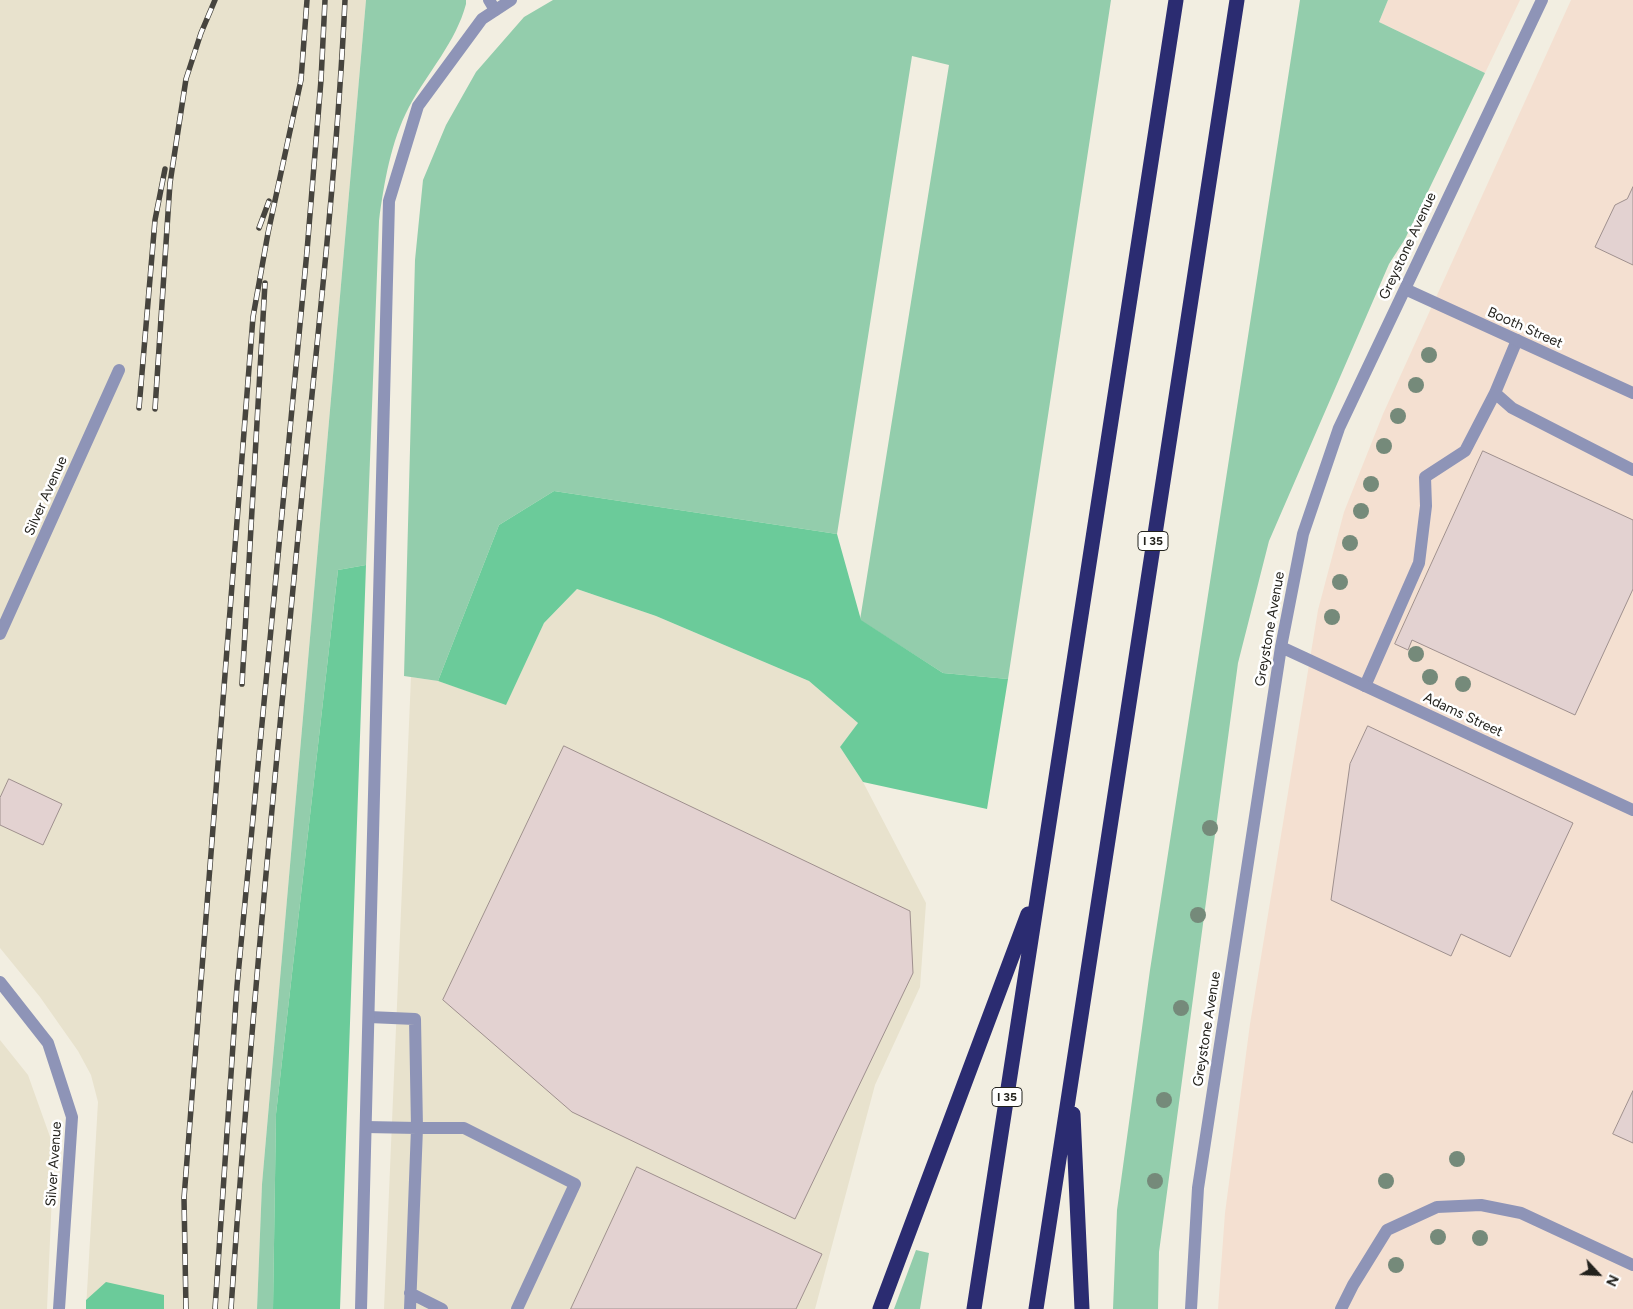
<!DOCTYPE html>
<style>
body{margin:0}
#map{position:relative;width:1633px;height:1309px;overflow:hidden;background:#f2eee1;font-family:Figtree,sans-serif}
canvas{display:block}
.north{position:absolute;left:1573px;top:1249px;width:50px;height:50px;-webkit-text-stroke:4px #fff;paint-order:stroke;rotate:115deg;font-size:14px;font-weight:700;line-height:20px;text-align:center;color:#23221d}
.north::after{content:'';display:block;margin:auto;width:18px;height:22px;background:#23221d;clip-path:polygon(50% 0,100% 100%,50% 72%,0 100%)}
</style>
<div id="map">
<canvas width="1633" height="1309"></canvas>
<div class="north">N</div>
</div>
<script>
const ctx = document.querySelector('canvas').getContext('2d');
ctx.lineJoin = 'round';
function fill(path, color) { ctx.fillStyle = color; ctx.fill(path, 'evenodd'); }
function trace(path, color, width, dash) { ctx.strokeStyle = color; ctx.lineWidth = width; ctx.lineCap = dash ? 'butt' : 'round'; ctx.setLineDash(dash || []); ctx.stroke(path); }
function write(font, color, halo, rows, align = 'center') {
  ctx.font = font + ' Figtree,sans-serif'; ctx.lineWidth = 5; ctx.setLineDash([]); ctx.textBaseline = 'middle'; ctx.strokeStyle = halo; ctx.fillStyle = color; for (const [text, x, y, turn = 0] of rows) {
    ctx.save(); ctx.translate(x, y); ctx.rotate((+turn || 0) * Math.PI / 180); ctx.textAlign = isNaN(turn) ? turn : align; if (halo) ctx.strokeText(text, 0, 0); ctx.fillText(text, 0, 0); ctx.restore();
  }
}
const commercial = new Path2D(`
 M1388,0h132l-35,73 -106,-51z
 M1571,0h62v1309h-415l7,-96 25,-189 68,-414 26,-98 39,-98z`);
const built = new Path2D(`
 M0,0h366l-104,1184 -5,125h-171l12,-207 -7,-27 -13,-24 -38,-54 -40,-49z
 M577,589l79,27 153,65 49,42 -18,24 23,35 63,121 -6,84 -45,98 -60,224h-431l27,-632 27,4 68,23 38,-81z
 M0,1040l28,35 26,73 -7,161h-47z`);
const green = new Path2D(`
 M366,0h100v4c-10,38 -38,68 -57,103 -18,34 -25,76 -30,114l-13,344 -28,5 -62,544 -3,195h-16l5,-125z
 M553,0h558l-103,679 -65,-6 -83,-53 89,-555 -37,-9 -75,478 -283,-43 -55,34 -61,156 -34,-5 11,-416 8,-80 23,-55 30,-53 48,-55z
 M1300,0h88l-9,22 106,51 -80,166 -16,25 -120,277 -31,122 -79,589 -1,57h-45l4,-99 33,-240z
 M916,1250l13,3 -9,56h-26z`);
const forest = new Path2D(`
 M554,491l283,43 24,86 82,53 65,6 -21,130 -124,-27 -23,-35 18,-24 -49,-42 -153,-65 -79,-27 -33,34 -38,82 -68,-24 61,-156z
 M366,565l-26,744h-67l3,-195 62,-544z
 M106,1282l58,13v14h-78v-9z`);
const building = new Path2D(`
 M1633,187v78l-38,-18 20,-42 12,-6z
 M1483,451l150,69v69l-58,126 -163,-75 -4,10 -13,-6z
 M1368,726l205,97 -63,134 -49,-23 -10,22 -120,-56 19,-136z
 M564,746l346,165 3,62 -118,246 -223,-107 -129,-112z
 M9,779l53,25 -19,41 -43,-20v-27z
 M1633,1091v52l-20,-9z
 M637,1167l185,87 -26,55h-225z`);
const service = new Path2D(`
 M489,0l6,10
 M1495,393l17,15 121,62
 M1365,686l54,-123 7,-57 -1,-29 40,-26 30,-58 22,-53
 M369,1017l46,2 2,109h47l111,56 -58,125
 M366,1127l51,1 -7,181
 M410,1293l32,16`);
const minor = new Path2D(`
 M1405,289l228,104
 M0,634l119,-264
 M1281,647l352,163
 M0,982l48,61 24,74 -13,192
 M361,1309l28,-1108 29,-95 64,-87 29,-19
 M1191,1309l7,-121 83,-541 22,-113 36,-106 203,-428
 M1341,1309l12,-24 34,-55 50,-23 44,-2 40,8 112,52`);
const motorway = new Path2D(`
 M1073,1114l9,195
 M880,1309l148,-395
 M974,1309l202,-1309
 M1036,1309l201,-1309`);
const rail = new Path2D(`
 M259,228l10,-27
 M139,408l16,-188 10,-51
 M155,409l15,-226 16,-104 15,-46 14,-33
 M242,684l23,-401
 M186,1309l-2,-111 69,-881 15,-84 33,-153 6,-80
 M215,1309l22,-323 70,-735 14,-171 4,-80
 M231,1309c18,-268 44,-535 70,-803 16,-168 36,-337 44,-506`);
const trees = [
 [1429,355],
 [1416,385],
 [1398,416],
 [1384,446],
 [1371,484],
 [1361,511],
 [1350,543],
 [1340,582],
 [1332,617],
 [1416,654],
 [1430,677],
 [1463,684],
 [1210,828],
 [1198,915],
 [1181,1008],
 [1164,1100],
 [1457,1159],
 [1155,1181],
 [1386,1181],
 [1438,1237],
 [1480,1238],
 [1396,1265]
];
const shields = [
 [1153,541,30],
 [1007,1097,30]
];
const shieldNames = [
 ["I 35",1153,541],
 ["I 35",1007,1097]
];
const streetNames = [
 ["Greystone Avenue",1408,246,-65],
 ["Booth Street",1525,328,24],
 ["Silver Avenue",46,496,-66],
 ["Greystone Avenue",1270,629,-80],
 ["Adams Street",1463,715,25],
 ["Greystone Avenue",1207,1029,-81],
 ["Silver Avenue",54,1164,-86]
];
fill(commercial, '#f4e0d1');
fill(built, '#e8e2cd');
fill(green, '#93cdac');
fill(forest, '#6bcb9a');
fill(building, '#e3d2d1');
trace(building, '#9f908e', 1);
trace(service, '#8e94b7', 12);
trace(minor, '#8e94b7', 12);
trace(motorway, '#2b2c71', 15);
trace(rail, '#46443e', 5.5);
trace(rail, '#fff', 4, [11]);
ctx.fillStyle = '#758a7a';
for (const [x, y] of trees) { ctx.beginPath(); ctx.arc(x, y, 8, 0, 2 * Math.PI); ctx.fill(); }
for (const [x, y, w] of shields) { const box = new Path2D(); box.roundRect(x - w / 2, y - 9.5, w, 19, 4); ctx.fillStyle = '#fff'; ctx.fill(box); trace(box, '#23221d', 1); }
write('bold 12px', '#23221d', null, shieldNames);
write('14px', '#23221d', '#fff', streetNames);
</script>
